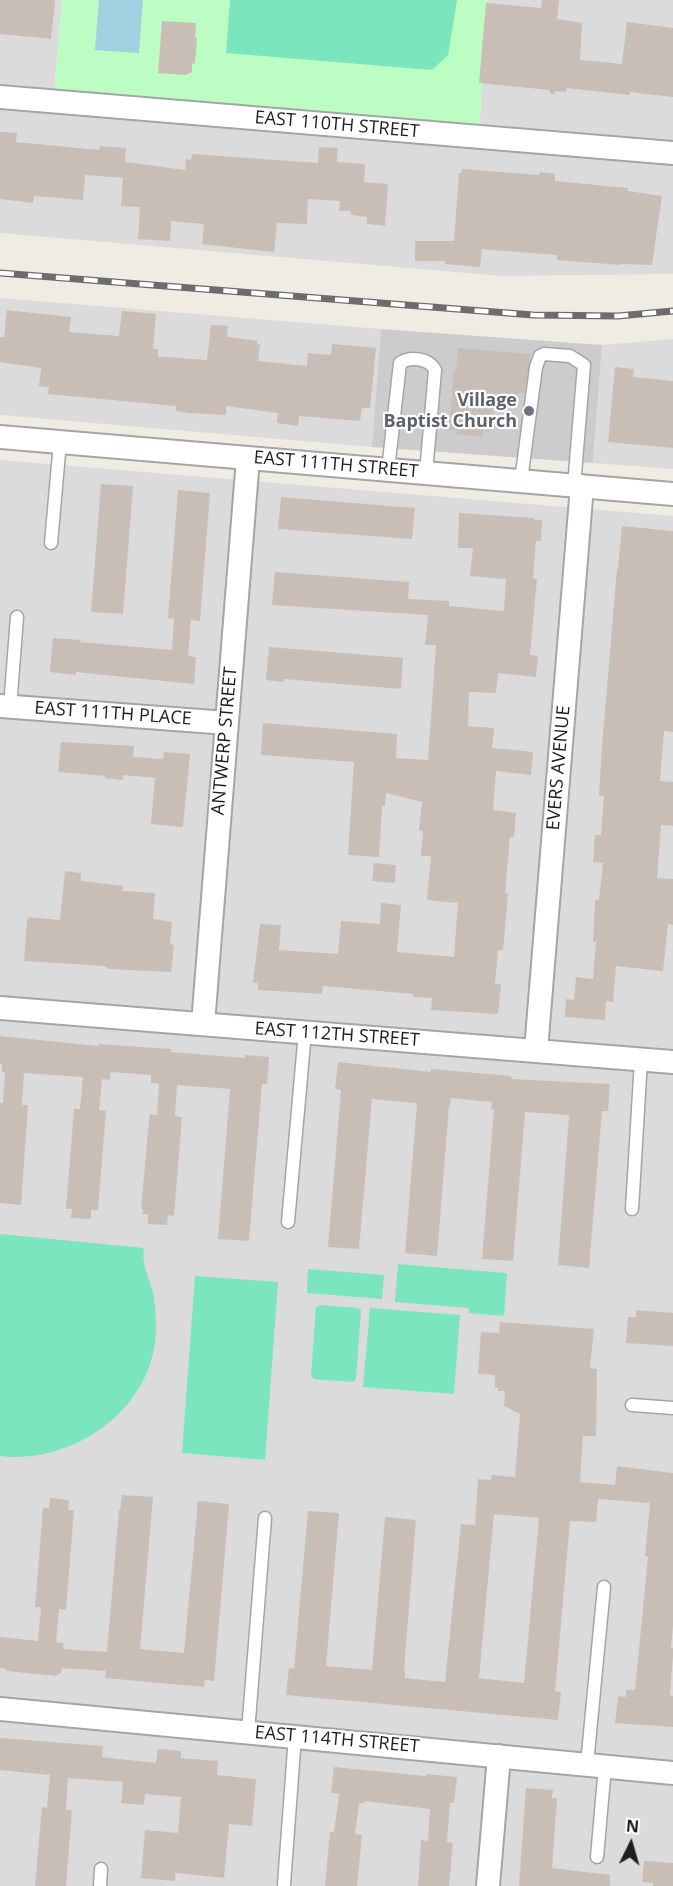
<!DOCTYPE html>
<style>
body{margin:0}
#map{position:relative;width:673px;height:1886px;overflow:hidden;background:#f0ece3;font-family:"Open Sans",sans-serif}
canvas{display:block}
.north{position:absolute;left:601px;top:1814px;width:60px;height:60px;-webkit-text-stroke:4px #fff;paint-order:stroke;rotate:5deg;font-size:16px;font-weight:700;line-height:24px;text-align:center;color:#1e1e1e}
.north::after{content:'';display:block;margin:auto;width:21px;height:27px;background:#1e1e1e;clip-path:polygon(50% 0,100% 100%,50% 72%,0 100%)}
</style>
<div id="map">
<canvas width="673" height="1886"></canvas>
<div class="north">N</div>
</div>
<script>
const ctx = document.querySelector('canvas').getContext('2d');
ctx.lineJoin = 'round';
function fill(path, color) { ctx.fillStyle = color; ctx.fill(path, 'evenodd'); }
function trace(path, color, width, dash) { ctx.strokeStyle = color; ctx.lineWidth = width; ctx.lineCap = dash ? 'butt' : 'round'; ctx.setLineDash(dash || []); ctx.stroke(path); }
function write(font, color, halo, rows, align = 'center') {
  ctx.font = font + ' "Open Sans",sans-serif'; ctx.lineWidth = 4.5; ctx.setLineDash([]); ctx.textBaseline = 'middle'; ctx.strokeStyle = halo; ctx.fillStyle = color; for (const [text, x, y, turn = 0] of rows) {
    ctx.save(); ctx.translate(x, y); ctx.rotate((+turn || 0) * Math.PI / 180); ctx.textAlign = isNaN(turn) ? turn : align; if (halo) ctx.strokeText(text, 0, 0); ctx.fillText(text, 0, 0); ctx.restore();
  }
}
const residential = new Path2D(`
 M0,0h62l-8,93 -54,-4z
 M488,0h185v144l-194,-15z
 M0,107l673,57v110l-171,2 -502,-43z
 M0,298l381,31 -9,118 -372,-32z
 M673,339v130l-80,-6 9,-118z
 M0,460l673,56v1370h-673z`);
const religious = new Path2D(`
 M381,329l221,16 -9,118 -221,-16z`);
const park = new Path2D(`
 M62,0h426l-9,129 -425,-36z`);
const pitch = new Path2D(`
 M230,0h227l-9,55 -16,15 -206,-17z
 M0,1234l144,14c-3,16 5,29 9,44 2,12 3,25 3,37 -1,79 -82,136 -156,127z
 M398,1264l109,9 -3,43 -35,-3v-5l-74,-6z
 M308,1269l76,6 -2,24 -75,-6z
 M195,1276l83,6 -13,178 -83,-7z
 M320,1305l39,3 2,3 -5,68 -3,3 -39,-3 -3,-3 5,-69z
 M370,1308l90,7 -6,79 -91,-7z`);
const water = new Path2D(`
 M99,0h44l-4,53 -44,-3z`);
const building = new Path2D(`
 M0,0h55l-4,39 -51,-5z
 M542,0h17l-2,19 25,4 -2,37 42,4 5,-42 46,6v69l-43,-5v3l-64,-7v4l-10,-1 -4,4 -3,-5 -9,-1 -61,-6 7,-80 55,5z
 M162,21l34,2 -1,15h2l-2,25 -3,1v8l-6,3 -28,-2z
 M0,132l17,1 -1,9 83,8 1,-4 26,2 -1,14 60,8 1,-11 5,1 1,-6 126,9 1,-16 19,1 -1,14 28,2 -1,18 24,2 -3,42 -18,-2v-7l-16,-2v-4h-12l1,-10 -32,-2 -1,25 -30,-1 -3,29 -72,-8 2,-20 -33,-3 -1,20 -32,-2 2,-32 -19,-1 2,-28 -38,-3 -2,25 -49,-4 -1,7 -33,-4z
 M462,169l77,6 1,-3 15,2v7l73,7v3l34,5 -10,69 -31,-1v1l-64,-5v-5l-75,-6 -2,18 -35,-3v-3h-30v-20h39l5,-68h3z
 M7,310l64,7 -2,15 50,4 3,-25 34,3 -3,35h5v8h8l41,3 4,-35 17,1 -1,11 31,4 -1,3h3l-2,17 49,5 1,-13 23,2 1,-11 44,4 -6,60h-8l-2,13 -61,-5 -1,10 -21,-3 1,-10 -52,-7v9l-38,-2 -12,-2v-5l-128,-12 1,-7 -10,-1 2,-18 -41,-6v-25h4z
 M458,348l73,6 -7,39h-5l-1,3 -24,-2 -4,38 -7,-1v6l-27,-3 1,-4h-8l5,-59h2z
 M615,367l19,2 -1,8 40,4v67l-65,-6z
 M101,484l32,2 -10,128 -32,-2z
 M178,490l32,3 -10,128 -9,-1 -3,36 8,1 -2,27 -118,-12v3l-26,-3 3,-34 28,2 -1,2 92,8 2,-31 -6,-1z
 M281,497l134,11 -3,31 -134,-10z
 M459,513l75,5 1,2h7l-1,21h-5l-3,38h4l-7,76 8,1 -2,21 -38,-4 -2,20 -27,-1 -1,34 26,2 -2,20 41,4 -2,23 -35,-4 -3,39 23,3 -2,24h-4l-5,56 3,1 -5,56h-5l-3,34h6l-3,30 -67,-4 1,-12 -19,-1v-3l-90,-8 -1,8 -64,-4v-7h-5l7,-59 21,1 -2,25 59,4 3,-33 39,3 1,-21 20,2 -4,47 57,5 4,-54 -31,-3 4,-44h-10l2,-25 -4,-1 3,-28 -36,-9 -1,13h-3l-3,51 -31,-2 6,-93 -93,-7 2,-32 134,11 -1,24 32,2 8,-115h-11l3,-30 -156,-10 3,-33 134,10 -1,17 41,2v5l55,5 2,-32 -36,-3 3,-28h-15z
 M622,526l51,5v201l-9,-1 -4,50 13,1v44l-12,-1 -4,53 16,1v46l-5,-1 -5,47 -47,-5 -3,36 -7,-1 -1,19 -40,-3 1,-18 8,1 2,-23 17,2 3,-37h-3l2,-42h4l4,-37 -10,-1 2,-27h6l3,-39h-5l3,-50 15,-177h1z
 M269,647l134,11 -2,31 -117,-10 -1,3 -17,-2z
 M61,742l73,4 -1,11 30,2 1,-7 26,2 -7,73 -32,-3 4,-46 -32,-3v5l-18,-2v-2l-47,-4z
 M374,863l22,2 -1,18 -23,-2z
 M65,871l16,2v8l42,5 -1,5 33,2 -2,26 19,3 -2,22 4,1 -3,27 -62,-3 -5,-3 -80,-5 3,-42 2,-2 31,3z
 M0,1036l98,10v-2l73,5v3l74,6v-3l24,2 -2,27h-5l-13,157 -31,-2 12,-150 -53,-4 -2,31 7,1 -8,99 -6,-1 -1,10 -19,-1v-10h-5v-5h-2l4,-44 4,-46 1,-5 7,1 2,-31 -8,-1v-8l-40,-3 -1,8 -8,-1 -3,31 7,1 -8,99h-7v9l-20,-1 1,-9h-6l8,-100h6l3,-32 -59,-4 -2,32h6l-7,100 -21,-2v-100h3l2,-31h-3v-8h-2z
 M338,1062l93,10v-3l80,7 1,3 98,5 -2,27h-6l-13,157 -31,-3 11,-150 -44,-3 -12,149 -31,-2 12,-150h-3l1,-7 -41,-4 -1,8h-1l-12,150 -32,-3 12,-150 -45,-4 -13,150 -31,-2 13,-157 -6,-1z
 M636,1310l37,3v33l-47,-3 2,-26h8z
 M500,1322l94,7 -4,39 7,1 -1,67h-13l-3,46 35,3 2,-19 56,7v153l-2,22h2v7l-3,40 3,1v31l-58,-4 3,-27 8,1v-7h9l13,-133 -3,-1 5,-53 -52,-4 -2,23 -26,-1 -15,170 6,1 -3,28 -272,-25 3,-27 5,1 14,-158 31,2 -13,153 46,4 13,-153 31,3 -12,150 1,1v7l40,4 16,-158 14,1 3,-46 13,1 1,-5 23,2 5,-63 -16,-8 1,-15h-7v-3h-3v-13l-17,-1 3,-42 18,1zM494,1514l45,4 -15,165 -45,-5z
 M122,1495l31,2 -13,152 44,4 14,-152 31,3 -15,177 -9,-1 -1,7 -99,-9 1,-7 -44,-3 -1,6h-4v2l-51,-5v-2l-6,-1v-31l38,4 3,-34h-6l8,-99h6l1,-10 19,2 -1,10h6l-8,100 -7,-1 -3,33 8,1 -1,6 44,3 12,-142h1z
 M0,1738l103,8 -1,11 54,6 2,-14 23,2v7l37,3 -1,14 39,4 -4,47 -23,-2 -5,54 -49,-5v8l-34,-3 4,-48 33,3 3,-36 -36,-3 -1,11 -23,-2 2,-21 -55,-4 -2,32h6l-6,76h-31l7,-79 5,1 3,-33 -50,-5z
 M334,1767l92,9v-2l31,3 -3,26h-4l-3,39 6,1 -4,43h-31l3,-46 7,1 2,-32 -65,-8 -1,2h-5l-4,31 7,1 -5,51h-32l5,-54h4l5,-38 -8,-1z
 M526,1788l27,2 -1,8h5l-5,70 58,7v11h-91z
 M644,1861l29,2v23h-20v-3l-11,-1z`);
const lane = new Path2D(`
 M388,470l12,-107c10,-7 29,-5 35,7l-9,103
 M521,481l15,-114 4,-11 4,-2 26,2 14,9 -10,121
 M51,543l9,-101
 M10,707l7,-90
 M632,1209l9,-149
 M288,1222l17,-190
 M632,1405l41,3
 M248,1732l17,-214
 M587,1764l17,-177
 M597,1857l8,-91
 M284,1884l11,-148
 M100,1886l1,-17`);
const street = new Path2D(`
 M0,97l673,56
 M0,437l673,57
 M0,706l227,17
 M0,1008l673,54
 M203,1024l45,-566
 M536,1050l46,-564
 M0,1709l673,64
 M488,1886l11,-130`);
const rail = new Path2D(`
 M0,273l533,42 85,1 55,-5`);
const markers = [
 [529,411,6,"#6b7280"]
];
const streetNames = [
 ["EAST 110TH STREET",337,125,5],
 ["EAST 111TH STREET",336,465,5],
 ["EAST 111TH PLACE",113,714,4],
 ["ANTWERP STREET",225,741,-85],
 ["EVERS AVENUE",559,768,-85],
 ["EAST 112TH STREET",337,1035,4],
 ["EAST 114TH STREET",337,1740,5]
];
const worshipNames = [
 ["Village",517,401],
 ["Baptist Church",517,422]
];
fill(residential, '#dcdbdb');
fill(religious, '#ccc');
fill(park, '#bcfdc3');
fill(pitch, '#7be5be');
fill(water, '#a0d1e1');
fill(building, '#c8beb6');
trace(lane, '#a5a5a5', 15);
trace(street, '#a5a5a5', 26);
trace(lane, '#fff', 12);
trace(street, '#fff', 22);
trace(rail, '#6c6c6c', 7);
trace(rail, '#fff', 4.5, [14]);
for (const [x, y, r, color] of markers) { const dot = new Path2D(); dot.arc(x, y, r, 0, 2 * Math.PI); ctx.fillStyle = color; ctx.fill(dot); trace(dot, '#fff', 2); }
write('18px', '#1e1e1e', '#fff', streetNames);
write('bold 18px', '#5b616d', '#fff', worshipNames, 'right');
</script>
